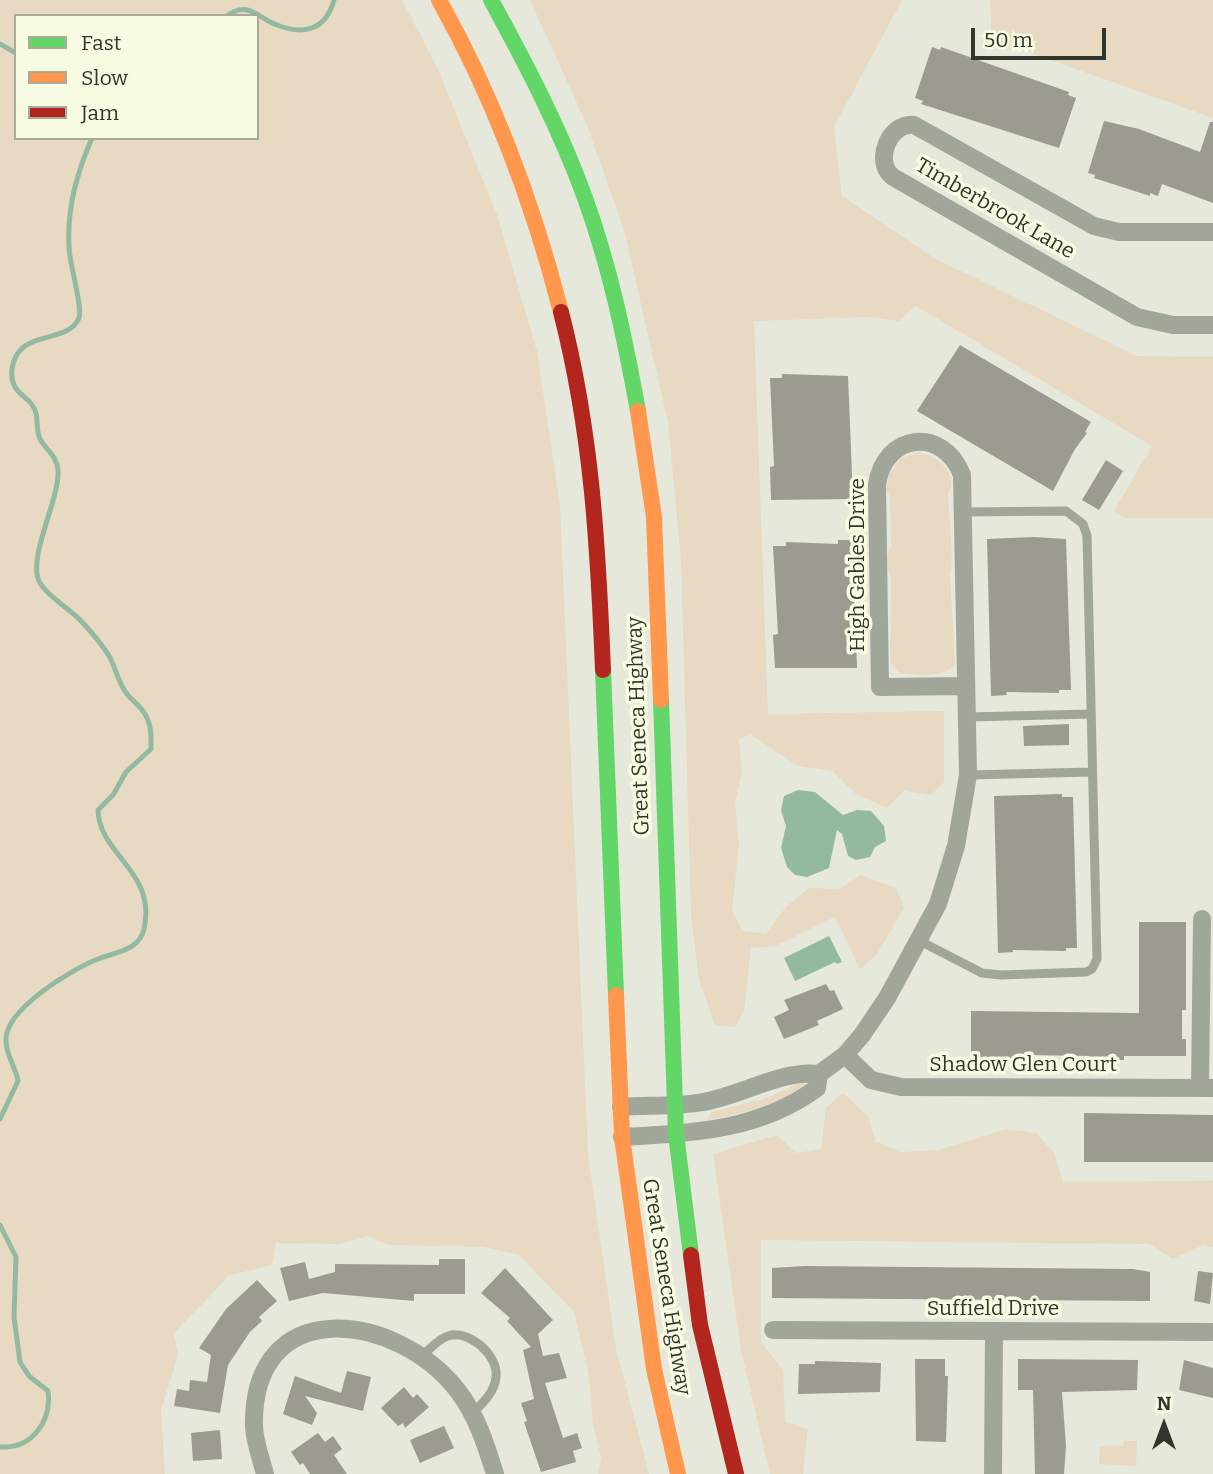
<!DOCTYPE html>
<style>
body{margin:0}
#map{position:relative;width:1213px;height:1474px;overflow:hidden;background:#e6e8db;font-family:Bitter,serif}
canvas{display:block}
.legend{position:absolute;left:14px;top:14px;width:245px;height:126px;box-sizing:border-box;background:#f7fbe2;border:2px solid #a9ab99;margin:0;padding:9px 12px;list-style:none;font-size:21px;color:#33342b}
.legend li{display:flex;align-items:center;gap:14px;height:35px}
.legend b{width:35px;border:2px solid #a9ab99}
.north{position:absolute;left:1129px;top:1390px;width:70px;height:70px;-webkit-text-stroke:5px #f7fbe2;paint-order:stroke;rotate:0deg;font-size:19px;font-weight:700;line-height:28px;text-align:center;color:#33342b}
.north::after{content:'';display:block;margin:auto;width:24px;height:32px;background:#33342b;clip-path:polygon(50% 0,100% 100%,50% 72%,0 100%)}
.scale{position:absolute;left:971px;top:28px;width:135px;height:32px;box-sizing:border-box;border:4px solid #33342b;border-top:0;padding-left:9px;font-size:21px;line-height:24px;white-space:nowrap;color:#33342b;-webkit-text-stroke:5px #f7fbe2;paint-order:stroke}
</style>
<div id="map">
<canvas width="1213" height="1474"></canvas>
<ul class="legend">
<li><b style="height:9px;background:#63d668"></b>Fast</li>
<li><b style="height:9px;background:#ff974d"></b>Slow</li>
<li><b style="height:9px;background:#b3261e"></b>Jam</li>
</ul>
<div class="north">N</div>
<div class="scale">50 m</div>
</div>
<script>
const ctx = document.querySelector('canvas').getContext('2d');
ctx.lineJoin = 'round';
function fill(path, color) { ctx.fillStyle = color; ctx.fill(path, 'evenodd'); }
function trace(path, color, width, dash) { ctx.strokeStyle = color; ctx.lineWidth = width; ctx.lineCap = dash ? 'butt' : 'round'; ctx.setLineDash(dash || []); ctx.stroke(path); }
function write(font, color, halo, rows, align = 'center') {
  ctx.font = font + ' Bitter,serif'; ctx.lineWidth = 7; ctx.setLineDash([]); ctx.textBaseline = 'middle'; ctx.strokeStyle = halo; ctx.fillStyle = color; for (const [text, x, y, turn = 0] of rows) {
    ctx.save(); ctx.translate(x, y); ctx.rotate((+turn || 0) * Math.PI / 180); ctx.textAlign = isNaN(turn) ? turn : align; if (halo) ctx.strokeText(text, 0, 0); ctx.fillText(text, 0, 0); ctx.restore();
  }
}
const green = new Path2D(`
 M0,0h402l36,69 59,146 40,136 23,154 28,649 28,195 33,125h-51l3,-17 -8,-33 -4,-48 -15,-64 -55,-57 -35,-8 -96,-2 -21,-9 -28,8 -63,-1 -4,22 -45,11c-15,21 -36,37 -53,58l4,21 -17,55 4,64h-165zM16,16h241v122h-241z
 M530,0h372l-68,127 8,69 92,62 203,98 76,1v161h-87l-12,-7 38,-65 -236,-140 -17,15 -34,-4 -111,4 14,393 176,-3v71l-13,13 -27,-4 -17,17 -31,-14 -24,-23 -34,-5 -48,-32 -11,5 3,33 -7,31 4,41 -7,67 11,20 23,3 20,-27 23,-19 31,1 21,-14 35,13 8,20 -27,46 -17,15 -25,-52 -60,29 -24,2 -7,63 -9,16 -20,-2 -16,-45 -8,-66 -10,-354 -13,-138 -44,-192 -37,-105z
 M990,0h223v118l-221,-79z
 M918,452c18,3 42,21 30,41 0,15 7,74 2,81l5,90c-9,15 -40,11 -56,9l-9,-11 1,-84c-4,-10 -6,-21 0,-31l-1,-51 -4,-6 3,-15 11,-16z
 M810,1078l3,3 -39,25 -66,14 3,-8 56,-14z
 M843,1093l25,23 8,26 25,10 38,-2 68,-21 29,4 18,20 9,29 150,-1v66l-10,-2 -30,14 -24,-15 -388,-4v102l22,28 2,52 23,7 -5,45h-33l-29,-124 -28,-196 64,-19 19,18 25,-4 5,-41z
 M1124,1441h13l-1,25 -37,-2 1,-18h23z`);
const water = new Path2D(`
 M798,790l17,2 28,23 14,-5 14,1 13,15 2,15 -11,6 -5,10 -14,3 -8,-4 -6,-22 -5,-4 -8,38 -22,9 -12,-2 -8,-8 -6,-19 5,-22 -5,-16 3,-14z
 M829,936l13,26 -5,2 -2,-2 -40,19 -11,-23z`);
const stream = new Path2D(`
 M227,16c21,-16 31,2 50,9 28,11 49,4 57,-25
 M0,44l16,9
 M0,1119l18,-38c-2,-13 -12,-26 -12,-40 -2,-31 66,-72 92,-82 17,-7 41,-8 46,-30 13,-58 -45,-74 -46,-119l15,-15 13,-23 25,-23c0,-10 1,-21 -4,-31 -4,-11 -13,-15 -20,-24 -9,-11 -11,-26 -18,-38 -7,-12 -17,-23 -26,-33 -12,-14 -34,-25 -43,-40 -14,-24 20,-83 18,-113 -1,-14 -12,-20 -18,-31 -4,-9 -2,-18 -4,-26 -5,-19 -27,-17 -24,-44 6,-42 55,-23 67,-51 4,-11 -10,-55 -10,-72 -2,-39 8,-73 23,-108
 M0,1225l16,32 -2,60 6,45 9,14 19,15c4,30 -16,58 -48,56`);
const building = new Path2D(`
 M932,47l8,3 1,-3 128,45 -1,3 8,3 -17,50 -138,-44 2,-3 -8,-3z
 M1104,121l35,8 61,23 10,-30h3v81l-51,-19 -4,12 -8,-3v3l-56,-18 1,-3 -7,-2z
 M960,345l131,77 -6,10 2,1 -12,16 -22,42 -136,-80z
 M782,374l66,2 5,123 -82,1 -1,-33 4,-1 -4,-88h12z
 M1106,460l17,11 -24,39 -17,-10z
 M1034,537l32,2 5,151h-12v3l-53,-1 1,3 -16,1 -4,-157z
 M838,540h15l4,128h-82l-2,-33 5,-1 -5,-88h13v-4l52,2z
 M1069,724v21l-45,1 -1,-20z
 M1062,794v3h11l4,151h-11v3l-53,-1v2l-15,1 -4,-157z
 M1139,922h47v88h-4v29h4v17h-62v4h-35v-4l-61,-1v4h-57v-48l168,2z
 M826,984l4,7 4,-1 9,19 -26,12 2,4 -35,14 -10,-22 15,-7 -5,-10z
 M1084,1113l129,2v47h-129z
 M439,1259h26v35h-51v7l-91,-8 -34,8 -9,-33 25,-6 4,17 26,-7v-8l104,1z
 M805,1266l328,3 17,3v29l-378,-3v-30z
 M505,1268l48,52 -15,14 5,22 16,-3 8,25 -22,5 18,55 14,-5 5,15 -9,3 3,11 -35,10 -17,-50 3,-1 -6,-18 13,-4 -11,-49 8,-3 -24,-26 3,-3 -29,-25z
 M1198,1271l15,2 -3,31 -16,-3z
 M257,1280l20,21 -18,16 3,4 -12,11 -22,33 -8,48 -46,-7 3,-17 12,2 1,-11 17,2 4,-27 -12,-7 27,-39z
 M915,1359h30v17h3l-2,66 -30,-1z
 M1018,1359l120,1 -1,30 -75,2 4,54 -2,28h-29l-2,-84h-15z
 M1184,1360l29,8v30l-34,-8z
 M815,1361l66,2 -1,29 -82,2 1,-30h16z
 M347,1371l24,6 -8,34 -58,-15 12,17 -5,12 -29,-11 12,-38 46,17z
 M404,1387l9,11 4,-4 12,13 -24,21 -2,-5 -5,3 -17,-18z
 M444,1426l10,22 -34,15 -10,-23z
 M220,1430l2,29 -29,2 -2,-28z
 M318,1433l7,9 8,-6 9,13 -8,6 13,19h-37l-7,-11 -3,2 -9,-13z`);
const lane = new Path2D(`
 M968,717l123,-3
 M968,775l124,-3
 M920,941l62,32 19,2 85,-3 6,-3 5,-10 -10,-423 -4,-12 -17,-13 -103,1
 M422,1356c8,-7 16,-17 26,-20 21,-7 51,20 48,41 -1,15 -14,27 -24,37`);
const street = new Path2D(`
 M1213,232h-94l-25,-6 -180,-101c-25,-3 -41,37 -21,52l244,140 36,8h40
 M845,1055l26,25 30,7 312,1
 M819,1074l26,-19 17,-20 25,-37 51,-94 18,-58 12,-71 -6,-300c-19,-49 -78,-42 -85,10l3,202 85,-1
 M1200,1088l2,-169
 M621,1107c26,-2 56,0 82,-5 37,-6 81,-33 116,-28l-2,14c-58,43 -125,45 -195,49
 M773,1330l440,2
 M265,1474c-4,-15 -10,-31 -11,-47 -3,-134 142,-116 204,-36 19,25 28,54 37,83
 M993,1474l1,-142`);
const fast = new Path2D(`
 M491,0c35,64 69,129 94,198 25,69 40,141 53,213
 M603,670l13,325
 M661,700l15,434 15,121`);
const slow = new Path2D(`
 M439,0c55,98 94,203 122,312
 M638,411l16,106 7,183
 M616,995l6,142 32,232 24,105`);
const jam = new Path2D(`
 M561,312c31,121 37,234 42,358
 M691,1255l9,70 36,149`);
const streetNames = [
 ["Timberbrook Lane",995,209,30],
 ["High Gables Drive",858,565,-90],
 ["Great Seneca Highway",639,726,-92],
 ["Shadow Glen Court",1023,1065],
 ["Great Seneca Highway",666,1287,81],
 ["Suffield Drive",993,1309]
];
fill(green, '#e8d9c3');
fill(water, '#93baa0');
trace(stream, '#93baa0', 5);
fill(building, '#9c9b91');
trace(lane, '#a0a79a', 9);
trace(street, '#a0a79a', 18);
trace(fast, '#63d668', 16);
trace(slow, '#ff974d', 16);
trace(jam, '#b3261e', 16);
write('21px', '#33342b', '#f7fbe2', streetNames);
</script>
